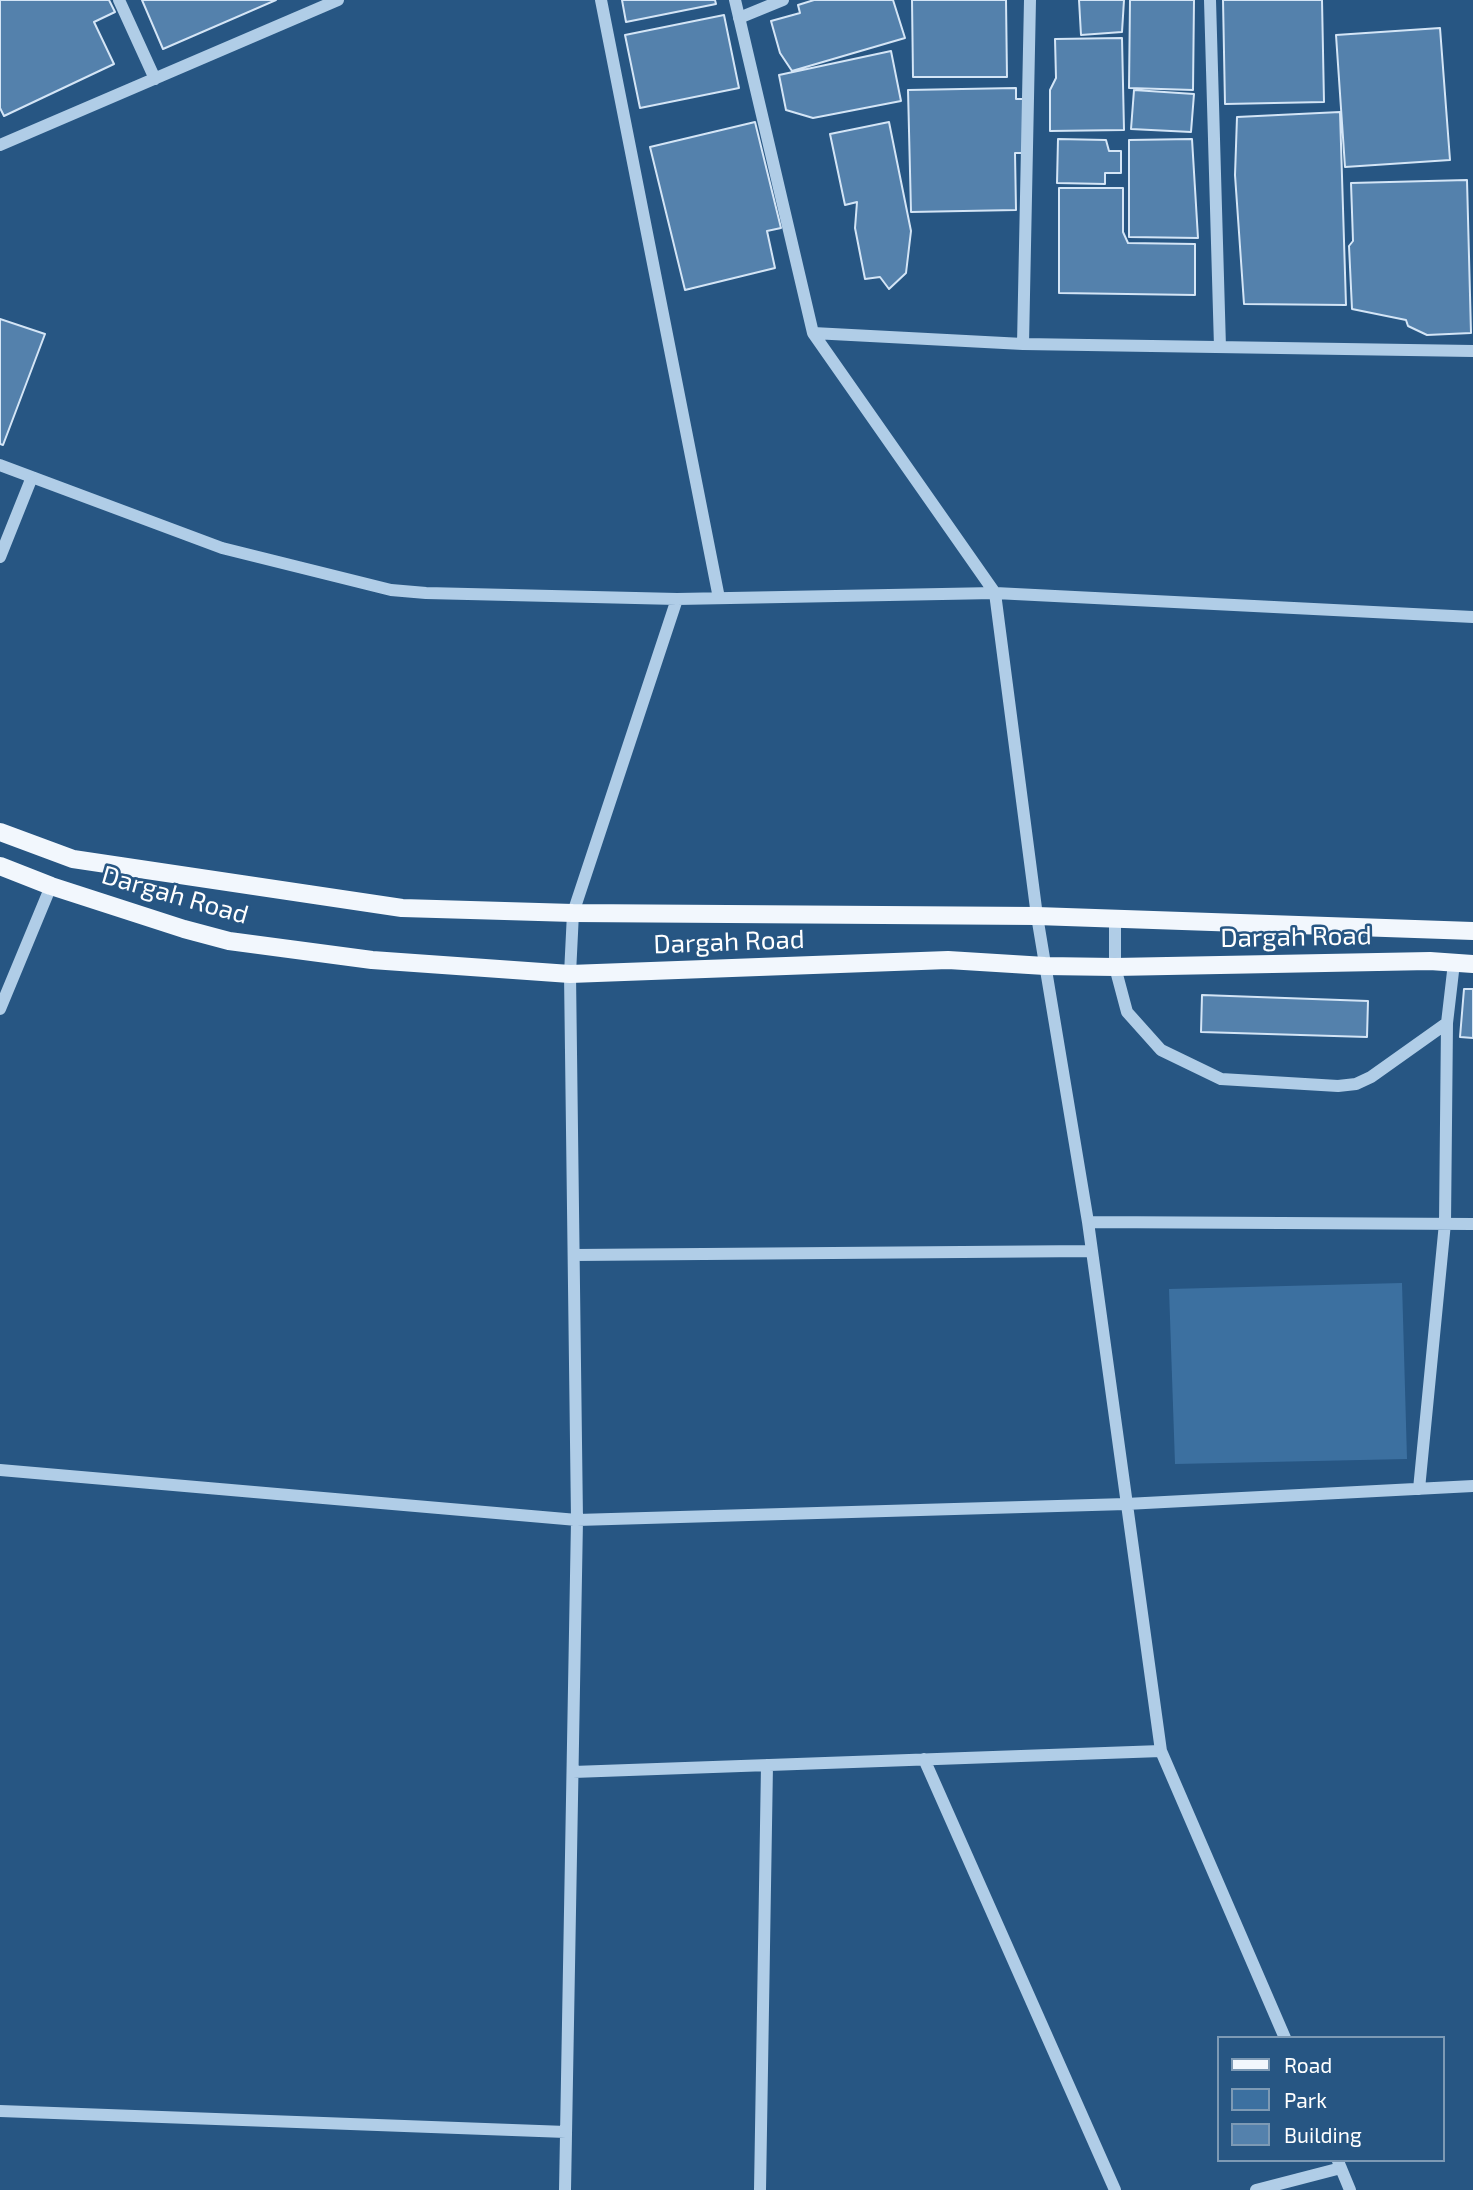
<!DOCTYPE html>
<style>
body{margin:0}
#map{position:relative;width:1473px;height:2190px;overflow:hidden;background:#275683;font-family:"Exo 2",sans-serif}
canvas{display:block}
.legend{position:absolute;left:1217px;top:2036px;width:228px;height:126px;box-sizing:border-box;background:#275683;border:2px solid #7d9ab5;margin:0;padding:9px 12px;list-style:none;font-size:21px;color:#fff}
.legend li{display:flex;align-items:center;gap:14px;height:35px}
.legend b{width:35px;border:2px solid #7d9ab5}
</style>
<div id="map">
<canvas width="1473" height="2190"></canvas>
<ul class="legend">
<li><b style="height:9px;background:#f2f7fd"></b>Road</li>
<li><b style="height:19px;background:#3c70a0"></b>Park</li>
<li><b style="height:19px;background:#5481ac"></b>Building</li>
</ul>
</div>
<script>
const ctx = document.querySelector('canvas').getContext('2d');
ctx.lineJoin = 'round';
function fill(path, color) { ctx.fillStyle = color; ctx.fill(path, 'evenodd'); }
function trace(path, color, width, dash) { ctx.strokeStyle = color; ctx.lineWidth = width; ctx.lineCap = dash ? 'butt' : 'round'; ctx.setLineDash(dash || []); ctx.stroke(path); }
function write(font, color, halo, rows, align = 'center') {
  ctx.font = font + ' "Exo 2",sans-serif'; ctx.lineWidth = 5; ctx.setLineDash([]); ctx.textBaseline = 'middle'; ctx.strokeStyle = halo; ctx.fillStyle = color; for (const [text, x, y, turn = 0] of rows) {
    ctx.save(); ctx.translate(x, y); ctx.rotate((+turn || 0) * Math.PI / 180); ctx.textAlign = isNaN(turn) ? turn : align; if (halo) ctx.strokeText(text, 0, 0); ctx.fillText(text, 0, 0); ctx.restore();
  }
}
const green = new Path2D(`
 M1402,1283l5,176 -232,5 -6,-175z`);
const building = new Path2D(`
 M0,0h109l6,12 -21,10 20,42 -110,52 -4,-8z
 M142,0h134l-113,49z
 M622,0h93l1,4 -90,18z
 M814,0h79l12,38 -113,33 -12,-18 -9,-32 29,-8 -2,-8z
 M912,0h94l1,77h-94z
 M1079,0h45l-2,32 -41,3z
 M1130,0h64l-1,90 -64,-2z
 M1223,0h99l2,102 -99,2z
 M724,15l15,73 -99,20 -15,-73z
 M1440,28l10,132 -105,7 -9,-132z
 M1122,38l2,92 -74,1v-41l6,-12 -1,-39z
 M891,51l10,50 -88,17 -27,-8 -7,-35z
 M1016,88v11h7l1,54h-9l1,57 -105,2 -3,-122z
 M1134,90l60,4 -3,38 -60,-3z
 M1340,112l6,193 -102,-1 -9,-129 2,-58z
 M755,122l26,106 -14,3 8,37 -90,22 -35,-143z
 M889,122l22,109 -5,42 -17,16 -9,-12 -15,2 -10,-51 2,-26 -12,3 -15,-71z
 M1058,139l48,1 3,11h12v22h-16v11l-48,-1z
 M1192,139l6,99 -69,-1v-97z
 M1467,180l4,153 -44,2 -19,-9 -2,-6 -54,-11 -3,-63 4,-5 -2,-58z
 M1059,188h64v44l5,11 67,1v51l-136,-2z
 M0,319l45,15 -42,111 -3,-1z
 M1464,989h9v49l-13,-1z
 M1202,995l166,6 -1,36 -166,-5z`);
const minor = new Path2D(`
 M119,0l36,79
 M601,0l118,598
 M735,0l78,333 182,260 42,323 51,306 73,529 124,287
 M1210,0l10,347
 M739,18l44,-18
 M0,145l338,-145
 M813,333l210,11 450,7
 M1023,344l7,-344
 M0,465l222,83 169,42 35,3 251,6
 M0,557l32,-80
 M1115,918v49l12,45 34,38 60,29 117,7 18,-2 15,-7 76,-54
 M0,1009l51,-123
 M1088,1222l385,2
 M574,1255l518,-4
 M0,1470l577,50 549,-16 347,-18
 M1419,1489l26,-266 2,-200 7,-60
 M924,1759l191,431
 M573,1772l588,-21
 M0,2111l566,21
 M1338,2161l12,29
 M565,2190l12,-670 -7,-546 3,-61 104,-314 318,-6 478,24
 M760,2190l7,-425
 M1256,2190l85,-22`);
const major = new Path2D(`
 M0,832l73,27 329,49 171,5 464,3 436,15
 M0,866l51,20 133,43 45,12 143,19 198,14 378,-14 97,6 70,1 315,-6 43,3`);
const streetNames = [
 ["Dargah Road",175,895,16],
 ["Dargah Road",1296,937,-1],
 ["Dargah Road",729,942,-2]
];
fill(green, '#3c70a0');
fill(building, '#5481ac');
trace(building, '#d4e5f6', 2);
trace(minor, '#b0cde7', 12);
trace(major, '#f2f7fd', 18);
write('26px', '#fff', '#275683', streetNames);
</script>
